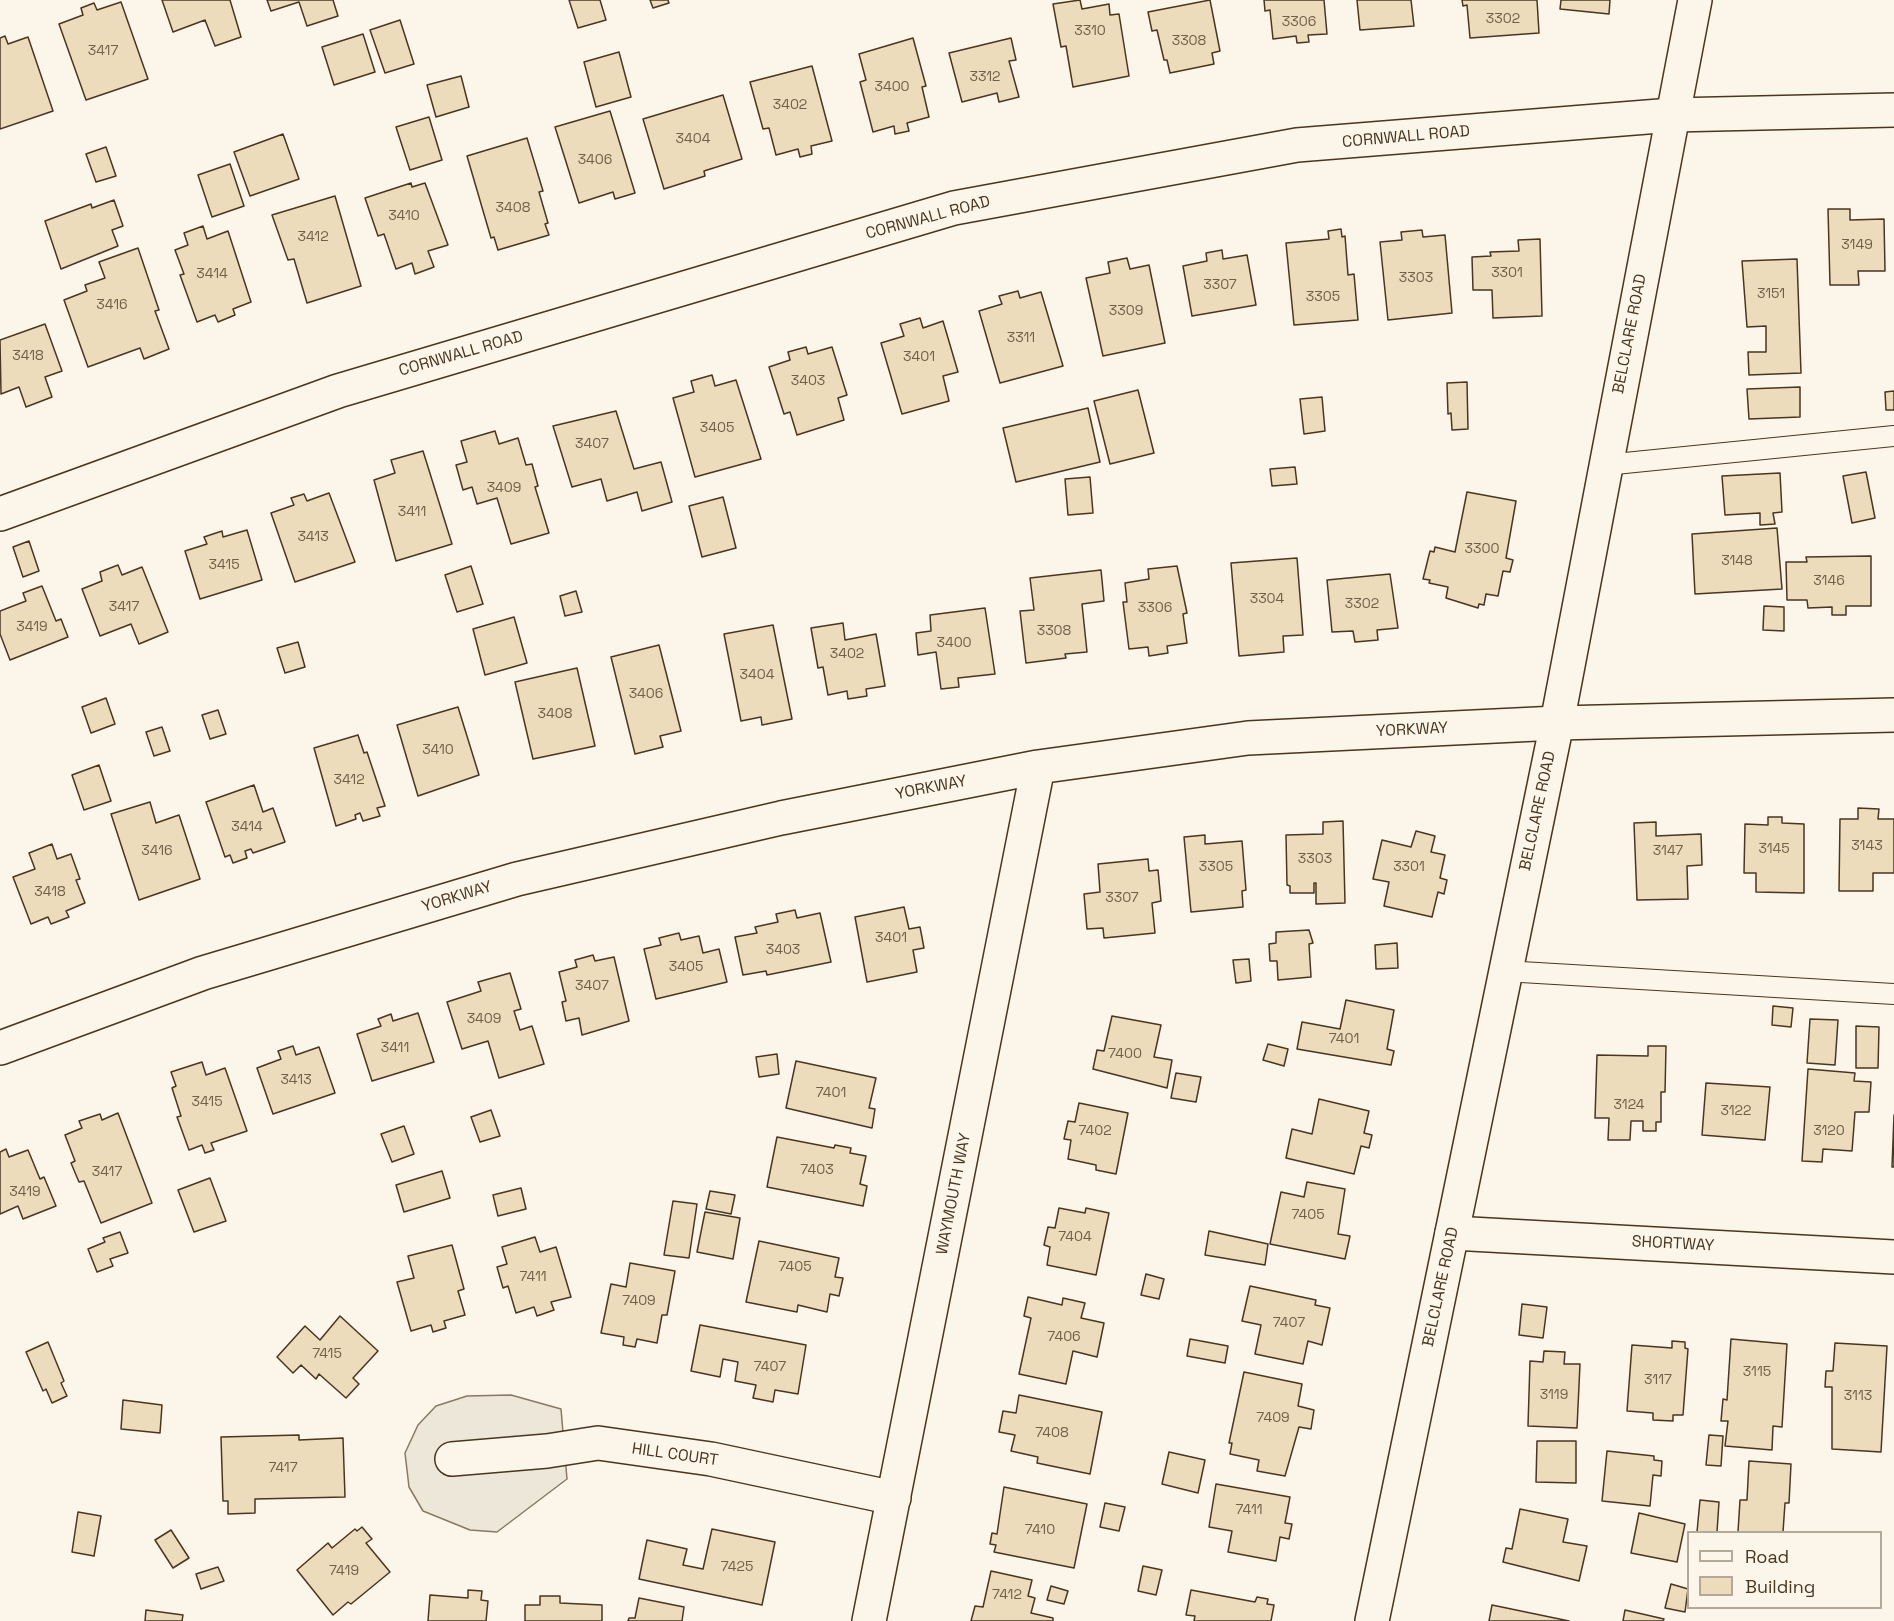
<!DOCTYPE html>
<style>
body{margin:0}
#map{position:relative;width:1894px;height:1621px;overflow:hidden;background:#fbf6e9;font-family:"Space Grotesk",sans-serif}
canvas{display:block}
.legend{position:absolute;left:1687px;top:1531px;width:195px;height:78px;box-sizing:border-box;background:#fbf6e9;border:2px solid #b4a999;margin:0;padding:8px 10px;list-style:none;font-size:18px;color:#4a3520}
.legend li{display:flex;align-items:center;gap:12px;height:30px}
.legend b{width:30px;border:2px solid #b4a999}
</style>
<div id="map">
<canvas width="1894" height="1621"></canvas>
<ul class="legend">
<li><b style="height:8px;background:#fbf6e9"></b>Road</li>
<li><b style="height:16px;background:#ecdcbc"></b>Building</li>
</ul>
</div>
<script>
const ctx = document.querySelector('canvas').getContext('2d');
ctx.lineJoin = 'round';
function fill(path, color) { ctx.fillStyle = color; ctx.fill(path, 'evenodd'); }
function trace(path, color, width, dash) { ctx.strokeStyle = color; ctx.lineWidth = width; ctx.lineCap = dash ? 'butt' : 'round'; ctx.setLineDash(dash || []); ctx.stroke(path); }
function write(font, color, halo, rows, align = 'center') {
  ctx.font = font + ' "Space Grotesk",sans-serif'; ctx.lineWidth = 4.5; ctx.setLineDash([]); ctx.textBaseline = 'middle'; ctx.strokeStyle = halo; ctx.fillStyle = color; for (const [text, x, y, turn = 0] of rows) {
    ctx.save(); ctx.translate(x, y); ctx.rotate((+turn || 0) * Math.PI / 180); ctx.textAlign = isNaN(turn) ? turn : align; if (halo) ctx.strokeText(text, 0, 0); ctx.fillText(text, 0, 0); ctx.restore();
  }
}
const parking = new Path2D(`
 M511,1395l50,14 6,70 -70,53 -27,-2 -47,-19 -14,-24 -4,-34 13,-28 18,-19 31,-10z`);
const building = new Path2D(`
 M162,0h68l11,37 -26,9 -10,-26 -32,12z
 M267,0h66l5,16 -31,10 -8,-24 -28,9z
 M569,0h31l6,20 -28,8z
 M650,0h18l1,3 -16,5z
 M1080,0l2,9 27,-5 1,11 9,-1 10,62 -56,11 -7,-41 -5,1 -8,-43z
 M1210,0l10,51 -8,2 2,11 -44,9 -3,-13h-3l-7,-30 -5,1 -4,-19z
 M1264,0h60l3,34 -19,1 1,7 -12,1 -1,-7 -23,3 -3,-29 -5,1z
 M1357,0h54l3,26 -54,4z
 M1462,0h75l2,33 -69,5 -3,-33 -4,1z
 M1561,0h49l-1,14 -49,-5z
 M121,2l27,77 -62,21 -27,-76 24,-9 -2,-7 13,-5 3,7z
 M400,20l14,44 -29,9 -15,-43z
 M363,34l12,38 -41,13 -12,-38z
 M5,36l3,8 20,-7 25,74 -53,18v-91z
 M913,38l13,48 -4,1 7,30 -22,6 2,8 -14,3 -1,-8 -21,6 -13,-50 6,-2 -7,-26z
 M1011,38l5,22 -7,1 10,36 -20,5 -2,-9 -35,9 -13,-49z
 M619,52l12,45 -35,10 -12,-45z
 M812,66l20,75 -21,5 1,8 -12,3 -2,-8 -22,6 -7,-27 -6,1 -13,-47z
 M461,76l8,31 -33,10 -9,-32z
 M723,95l19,64 -38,12 1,5 -41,13 -21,-70z
 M610,111l25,82 -20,6 -2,-7 -34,11 -24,-76z
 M429,117l13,43 -32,10 -14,-43z
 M283,134l16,45 -49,17 -16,-44z
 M527,138l16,53 -4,1 9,31 -3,1 4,11 -51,15 -4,-13 -3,1 -24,-82z
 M106,147l10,29 -20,6 -10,-28z
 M230,164l14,42 -32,11 -14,-42z
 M411,183l1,4 13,-4 23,62 -20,6 6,16 -19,7 -3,-11 -16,6 -12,-35 -6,2 -13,-38z
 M335,196l26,90 -54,17 -13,-44 -6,1 -16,-45z
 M114,200l9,26 -11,4 6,16 -57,23 -16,-48 46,-17 1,4z
 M1828,209h22v11l34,-1 1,52h-27l1,14h-29z
 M203,226l4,13 21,-8 23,71 -18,7 2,6 -17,7 -3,-7 -18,7 -17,-47 4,-1 -9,-24 13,-5 -4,-12z
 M1341,229l1,8 3,-1 3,39 6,-1 4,46 -64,5 -8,-82 43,-4 -1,-8z
 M1422,230l1,7 22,-2 7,78 -64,7 -8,-78 22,-2 -1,-8z
 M1540,239l2,77 -49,2 -1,-28h-19l-1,-33 19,-1 -1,-4 29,-1 -1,-11z
 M138,248l21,62 -4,1 14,38 -25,10 -4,-11 -52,19 -24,-67 23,-9 -2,-6 20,-7 -6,-16z
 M1222,250l1,9 24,-4 9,50 -64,11 -9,-50 24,-5 -1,-8z
 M1127,258l3,11 19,-4 16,78 -62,13 -17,-78 24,-5 -2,-11z
 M1797,259l4,114 -52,2 -1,-23h18v-26l-19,1 -5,-66z
 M1018,291l2,7 21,-6 22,74 -63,17 -21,-72 23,-7 -3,-8z
 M920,318l3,10 20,-7 15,51 -15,4 6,25 -47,13 -21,-71 23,-7 -4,-12z
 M45,324l17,47 -17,6 7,20 -26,10 -7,-20 -18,7 -1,-54z
 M806,347l2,7 24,-7 15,48 -9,3 6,22 -47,15 -7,-23 -6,2 -15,-47 21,-7 -2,-8z
 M712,375l3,11 21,-6 25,79 -66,18 -22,-79 21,-6 -3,-11z
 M1467,382l1,47 -16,1 -1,-17 -3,1 -1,-31z
 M1800,387v30l-51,2 -2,-30z
 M1138,390l16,63 -44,11 -16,-63z
 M1894,391v19h-8l-1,-18z
 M1322,397l3,34 -21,3 -4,-35z
 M1088,408l12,54 -84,20 -13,-54z
 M616,411l18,58 27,-7 11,40 -30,9 -5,-19 -30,9 -6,-22 -29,8 -19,-61z
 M495,431l4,13 19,-6 8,27 6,-1 6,22 -3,1 14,46 -38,11 -14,-46 -20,6 -5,-17 -9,3 -7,-25 11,-3 -6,-21z
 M423,451l29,93 -56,17 -22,-81 21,-7 -4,-13z
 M1295,467l2,17 -25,2 -2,-17z
 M1866,472l9,46 -23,5 -9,-47z
 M1780,473l2,39 -9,1 2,11 -15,1v-12l-35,2 -3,-39z
 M1090,477l3,36 -25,2 -3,-36z
 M1467,492l49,9 -10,57 7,2 -3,12 -7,-1 -5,25 -12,-2 -2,11 -5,-1 -1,4 -32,-10 2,-11 -19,-4 1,-3 -7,-1 7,-28 4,1 1,-5 20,5z
 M329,493l26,69 -60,20 -24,-69 23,-8 -3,-7 13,-4 3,7z
 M723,497l13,51 -34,9 -13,-51z
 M1777,528l5,61 -87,5 -3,-60z
 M247,530l15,50 -62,19 -15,-48 22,-7 -3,-7 18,-6 1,6z
 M29,541l10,30 -16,6 -10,-30z
 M1871,556v50h-25v9h-14v-8l-24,1 -1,-8h-20l-1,-38h21l-1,-5z
 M1297,558l6,77 -20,1 1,16 -45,4 -8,-93z
 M118,565l4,10 20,-8 26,65 -29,12 -8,-20 -31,12 -18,-47 20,-8 -2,-9z
 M471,566l12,38 -26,8 -12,-37z
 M1177,566l10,47 -4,1 4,29 -20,3 1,7 -19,3 -1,-9 -19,2 -6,-47h4l-2,-19 24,-4 -1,-10z
 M1101,570l3,31 -22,3 5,48 -22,2 1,4 -40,5 -6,-52 14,-1 -4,-32z
 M1390,574l8,54 -21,2 1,10 -23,2 -2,-11 -21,1 -5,-52z
 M42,586l14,35 5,-2 7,18 -58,23 -10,-26v-23l26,-10 -3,-8z
 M576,591l6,21 -17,4 -5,-20z
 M1764,606l20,1v24l-21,-1z
 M985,608l10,66 -37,4 1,9 -18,2 -5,-37 -18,3 -2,-22 15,-2 -1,-16z
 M514,617l13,46 -42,12 -12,-46z
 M843,623l2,17 31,-6 9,52 -19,3 1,7 -19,3 -1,-8 -19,4 -5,-28 -5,1 -7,-40z
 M773,625l19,94 -30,6 -1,-8 -20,4 -17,-87z
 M298,642l7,25 -20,6 -8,-25z
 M659,645l22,86 -21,5 3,11 -28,7 -24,-97z
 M577,668l18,78 -62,13 -18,-77z
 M106,698l9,26 -24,9 -9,-26z
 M458,707l21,68 -61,21 -21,-71z
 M218,710l8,24 -16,5 -8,-24z
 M162,727l8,24 -16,5 -8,-24z
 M358,735l6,18 3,-1 18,54 -8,2 3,8 -17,5 -3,-8 -5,2 1,4 -20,7 -22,-78z
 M99,765l12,36 -27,9 -12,-35z
 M254,785l9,27 10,-4 12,34 -32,11 -2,-4 -6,2 2,7 -14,5 -3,-8 -5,2 -19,-55z
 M150,802l6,21 23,-8 21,64 -61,21 -28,-86z
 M1858,808l21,1 -1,10h16v54h-21v18h-34l1,-72h18z
 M1768,817h14v6l22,1v69l-48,-1v-19h-12l1,-49 23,1z
 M1343,821l2,82 -29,1v-21h-2v10h-24v-7l-3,-1 -1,-50 37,-1v-12z
 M1656,822v14l45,-2 1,31 -15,1 1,33 -51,1 -3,-77z
 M1416,831l19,5 -4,16 14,3 -5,23 7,2 -3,14 -6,-2 -6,25 -48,-11 5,-24 -16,-3 9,-39 29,7z
 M1205,835v9l37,-3 4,49 -4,1 1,16 -52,5 -7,-75z
 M52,844l5,15 14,-5 9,25 -4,1 9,23 -19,8 3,6 -18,7 -3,-7 -17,7 -18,-47 22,-8 -6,-16z
 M1148,859l1,12 9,-1 3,31 -9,2 3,30 -51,5 -1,-10 -16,1 -3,-35 16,-2 -2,-28z
 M904,907l5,22 11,-2 4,21 -11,2 4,22 -50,10 -12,-65z
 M795,910l2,8 23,-5 11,49 -64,13 -1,-4 -23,4 -8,-38 22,-4 -2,-6 23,-5 -2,-8z
 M1309,930l4,13 -4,1 2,33 -33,3 -1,-19h-7l-1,-17 7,-1v-11z
 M679,933l2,7 18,-4 4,17 16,-4 8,33 -71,17 -12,-50 17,-4 -2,-7z
 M1397,943l1,25 -22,1 -1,-24z
 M593,955l2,6 19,-4 15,64 -47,14 -3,-17 -13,3 -4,-19 4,-1 -7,-29 18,-5 -2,-7z
 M1249,959l2,22 -15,2 -3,-23z
 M510,973l11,36 -7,2 6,19 12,-4 12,38 -45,14 -11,-37 -26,8 -15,-47 34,-11 -3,-9z
 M1346,1000l48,10 -7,39 7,2 -3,14 -94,-16 5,-27 38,7z
 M1773,1006l20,2 -2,19 -19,-2z
 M418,1013l16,49 -62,19 -15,-47 24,-8 -3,-7 13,-5 2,7z
 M1112,1016l49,9 -7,32 18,3 -5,28 -74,-19 4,-19 7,1z
 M1810,1019l28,1 -3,45 -28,-2z
 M1856,1026l23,1 -1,41h-22z
 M1268,1044l20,5 -4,17 -21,-6z
 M293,1046l3,9 23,-8 16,46 -62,21 -16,-46 24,-9 -3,-8z
 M1648,1046h18l-1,46h-4v30h-5v9h-13v-10h-12l-1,19h-22l1,-22h-14l2,-63 51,1z
 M777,1054l2,20 -20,3 -3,-20z
 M796,1061l80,17 -7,30 6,1 -3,19 -86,-20z
 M202,1062l4,13 19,-7 22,63 -36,12 3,7 -9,3 -3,-8 -13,5 -12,-33 4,-1 -9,-28 4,-2 -5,-14z
 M1808,1069l47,4 -1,8 17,1 -2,30h-14l-3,39 -29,-2 -1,13 -20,-1z
 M1176,1073l25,4 -5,25 -25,-4z
 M1706,1083l64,4 -5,53 -63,-5z
 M1319,1099l50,12 -5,22 8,2 -3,13 -8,-2 -7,28 -68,-16 6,-29 20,5z
 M1079,1103l49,10 -12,61 -20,-4v-5l-28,-6 3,-19 -7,-1 4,-18 7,1z
 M491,1110l9,26 -20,6 -9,-25z
 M118,1113l34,90 -51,20 -17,-42 -5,1 -8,-19 4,-2 -10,-26 17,-7 -3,-7 21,-7 2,6z
 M1894,1115v52h-2z
 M404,1126l10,28 -22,8 -11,-28z
 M777,1137l57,11 1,-3 16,3 -1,5 16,3 -6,28 7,2 -4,20 -96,-19z
 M6,1149l3,8 19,-7 12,29 4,-2 12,29 -33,13 -5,-13 -18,8v-62z
 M442,1171l8,27 -46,14 -8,-27z
 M210,1178l16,43 -32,11 -16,-42z
 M1307,1182l38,7 -7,45 12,2 -5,23 -75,-15 11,-52 23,5z
 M521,1188l5,21 -28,7 -5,-21z
 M710,1191l25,4 -4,19 -25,-5z
 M673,1201l24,3 -8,54 -25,-3z
 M1059,1208l26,5 1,-5 23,5 -13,62 -49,-10 3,-18 -6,-2 4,-18 7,1z
 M705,1212l35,6 -7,41 -36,-7z
 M1209,1231l59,13 -3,21 -60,-10z
 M120,1232l8,21 -18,6 3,7 -16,6 -9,-23 17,-7 -2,-4z
 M535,1237l5,15 16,-5 15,50 -20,5 3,8 -17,6 -3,-9 -18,6 -8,-27 -5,2 -6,-21 10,-3 -5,-17z
 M759,1241l80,17 -4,19 8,1 -4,18 -9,-2 -3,18 -29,-7 -1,7 -51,-10z
 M452,1245l12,44 -6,2 7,24 -21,6 2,7 -13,4 -2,-7 -20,6 -14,-49 17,-4 -6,-22z
 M630,1263l45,8 -8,44h-5l-5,28 -20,-4 -2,8 -12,-2 1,-8 -23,-4 10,-49 15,3z
 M1146,1274l18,5 -5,20 -18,-4z
 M1250,1286l66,14 -1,5 15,3 -8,37 -14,-4 -5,23 -48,-10 6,-29 -19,-4z
 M1028,1297l34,8 1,-7 22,5 -4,15 23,5 -7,34 -24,-6 -7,33 -47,-10 12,-56 -7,-2z
 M1522,1304l25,3 -4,31 -24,-3z
 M340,1316l38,35 -25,27 6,6 -13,14 -27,-24 -3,5 -15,-14 -8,8 -16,-16 28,-31 15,14z
 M700,1325l106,20 -8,49 -23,-4 -2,12 -20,-4 3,-13 -21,-4 3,-19 -15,-3 -3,18 -29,-6z
 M1190,1339l38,7 -3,17 -38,-7z
 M1731,1339l56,5 -5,83 -9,-1 -1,24 -47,-4 3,-25h-7l2,-22 4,1z
 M1672,1341l13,1v6l3,1 -5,66h-10v6l-20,-1v-7l-26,-2 5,-66 40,3z
 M48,1342l16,39 -3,2 6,13 -15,7 -6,-14 -3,2 -17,-39z
 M1835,1343l52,3 -6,106 -49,-3v-62h-7l1,-16h7z
 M1544,1351l21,1 -1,12h16l-3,64 -49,-2 2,-65 13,1z
 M1244,1372l58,12 -4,22 16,4 -3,19 -12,-2 -14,49 -28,-5 2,-11 -29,-6 2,-11h-3z
 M1019,1395l83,17 -12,62 -53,-11 1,-6 -27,-6 4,-16 -16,-3 4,-21 13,2z
 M123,1400l39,5 -2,28 -39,-4z
 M299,1435v5l44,-2 2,59 -90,2v14l-27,1v-13h-5l-2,-64z
 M1709,1435l14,1 -2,30 -15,-1z
 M1537,1441h39v42l-40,-1z
 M1607,1451l47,5v4l8,1 -1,15 -8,-1 -3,31 -48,-5z
 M1169,1452l36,8 -7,33 -36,-9z
 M1749,1461l42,3 -2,39h-4l-2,29h-45l2,-32h7z
 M1216,1484l74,13 -5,26 7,1 -3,15 -9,-2 -4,24 -48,-9 4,-21 -23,-4z
 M1004,1487l83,17 -13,64 -80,-16 2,-7 -6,-1 2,-11 5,1z
 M1700,1500l19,2 -2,30h-20z
 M1105,1503l20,4 -6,24 -19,-4z
 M1520,1509l48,10 -5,23 24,4 -8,35 -76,-19 3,-14 6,1z
 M78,1512l23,4 -7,40 -22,-4z
 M1639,1513l46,11 -8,38 -46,-9z
 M362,1527l10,12 -6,4 24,29 -39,32 -3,-2 -15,13 -36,-45 31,-27 4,5 23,-19 2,2z
 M712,1529l63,13 -13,63 -123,-26 8,-39 40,9 -4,16 20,4z
 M171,1530l18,28 -16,10 -18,-28z
 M1143,1566l19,4 -6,25 -18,-4z
 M218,1567l6,14 -23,8 -5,-15z
 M991,1571l41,9 -4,16 7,2 -4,15 22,5v3h-82l4,-15 8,1z
 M1671,1584l17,5 -3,23 -20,-4z
 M1051,1586l17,5 -4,13 -17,-4z
 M468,1590l14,1 -1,9 7,1 -2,20h-58l2,-26 38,3z
 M1191,1590l64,12 2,-5 11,2 -1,5 7,1 -3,16h-77l1,-5 -9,-1z
 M540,1596h20v7l42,2v16h-77v-16h15z
 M639,1598l45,9 -2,14h-54l1,-3h6z
 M1492,1605l77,16h-80z
 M146,1610l37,5 -1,6h-37z
 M1625,1610l39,9 -1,2h-40z`);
const lane = new Path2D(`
 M1605,465l289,-29
 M1504,971l390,23`);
const street = new Path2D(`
 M0,514l338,-123 616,-183 343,-63 375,-30 222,-5
 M0,1048l203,-75 314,-94 264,-61 257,-51 210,-29 309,-15 337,-8
 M1452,1233l442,24
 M452,1459l95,-8 51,-8 113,16 183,39
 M869,1621l169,-854`);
const secondary = new Path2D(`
 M1372,1621l185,-898 138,-723`);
const numberNames = [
 ["3302",1503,19],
 ["3306",1299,22],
 ["3310",1090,31],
 ["3308",1189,41],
 ["3417",103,51],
 ["3312",985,77],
 ["3400",892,87],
 ["3402",790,105],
 ["3404",693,139],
 ["3406",595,160],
 ["3408",513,208],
 ["3410",404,216],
 ["3412",313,237],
 ["3149",1857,245],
 ["3301",1507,273],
 ["3414",212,274],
 ["3303",1416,278],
 ["3307",1220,285],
 ["3151",1771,294],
 ["3305",1323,297],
 ["3416",112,305],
 ["3309",1126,311],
 ["3311",1021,338],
 ["3418",28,356],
 ["3401",919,357],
 ["3403",808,381],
 ["3405",717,428],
 ["3407",592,444],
 ["3409",504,488],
 ["3411",412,512],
 ["3413",313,537],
 ["3300",1482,549],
 ["3148",1737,561],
 ["3415",224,565],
 ["3146",1829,581],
 ["3304",1267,599],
 ["3302",1362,604],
 ["3417",124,607],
 ["3306",1155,608],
 ["3419",32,627],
 ["3308",1054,631],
 ["3400",954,643],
 ["3402",847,654],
 ["3404",757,675],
 ["3406",646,694],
 ["3408",555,714],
 ["3410",438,750],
 ["3412",349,780],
 ["3414",247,827],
 ["3143",1867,846],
 ["3145",1774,849],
 ["3416",157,851],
 ["3147",1668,851],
 ["3303",1315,859],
 ["3305",1216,867],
 ["3301",1409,867],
 ["3418",50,892],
 ["3307",1122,898],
 ["3401",891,938],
 ["3403",783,950],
 ["3405",686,967],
 ["3407",592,986],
 ["3409",484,1019],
 ["7401",1344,1039],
 ["3411",395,1048],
 ["7400",1125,1054],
 ["3413",296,1080],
 ["7401",831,1093],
 ["3415",207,1102],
 ["3124",1629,1105],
 ["3122",1736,1111],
 ["7402",1095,1131],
 ["3120",1829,1131],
 ["7403",817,1170],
 ["3417",107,1172],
 ["3419",25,1192],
 ["7405",1308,1215],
 ["7404",1075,1237],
 ["7405",795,1267],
 ["7411",533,1277],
 ["7409",639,1301],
 ["7407",1289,1323],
 ["7406",1064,1337],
 ["7415",327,1354],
 ["7407",770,1367],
 ["3115",1757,1372],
 ["3117",1658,1380],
 ["3119",1554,1395],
 ["3113",1858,1396],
 ["7409",1273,1418],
 ["7408",1052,1433],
 ["7417",283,1468],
 ["7411",1249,1510],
 ["7410",1040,1530],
 ["7425",737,1567],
 ["7419",344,1571],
 ["7412",1007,1595]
];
const streetNames = [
 ["CORNWALL ROAD",1406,137,-5],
 ["CORNWALL ROAD",928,218,-15],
 ["BELCLARE ROAD",1630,334,-79],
 ["CORNWALL ROAD",461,354,-16],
 ["YORKWAY",1412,730,-3],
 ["YORKWAY",931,788,-11],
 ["BELCLARE ROAD",1538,811,-78],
 ["YORKWAY",457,897,-17],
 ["WAYMOUTH WAY",954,1194,-79],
 ["SHORTWAY",1673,1244,3],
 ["BELCLARE ROAD",1441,1287,-78],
 ["HILL COURT",675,1455,8]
];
fill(parking, '#ede7d9');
trace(parking, '#887966', 1.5);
fill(building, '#ecdcbc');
trace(building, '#4a3520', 1.5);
trace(lane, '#4a3520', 22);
trace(street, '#4a3520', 36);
trace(secondary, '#4a3520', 36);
trace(lane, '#fbf6e9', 20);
trace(street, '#fbf6e9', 33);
trace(secondary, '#fbf6e9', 33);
write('14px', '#725f47', null, numberNames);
write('16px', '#4a3520', '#fbf6e9', streetNames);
</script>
